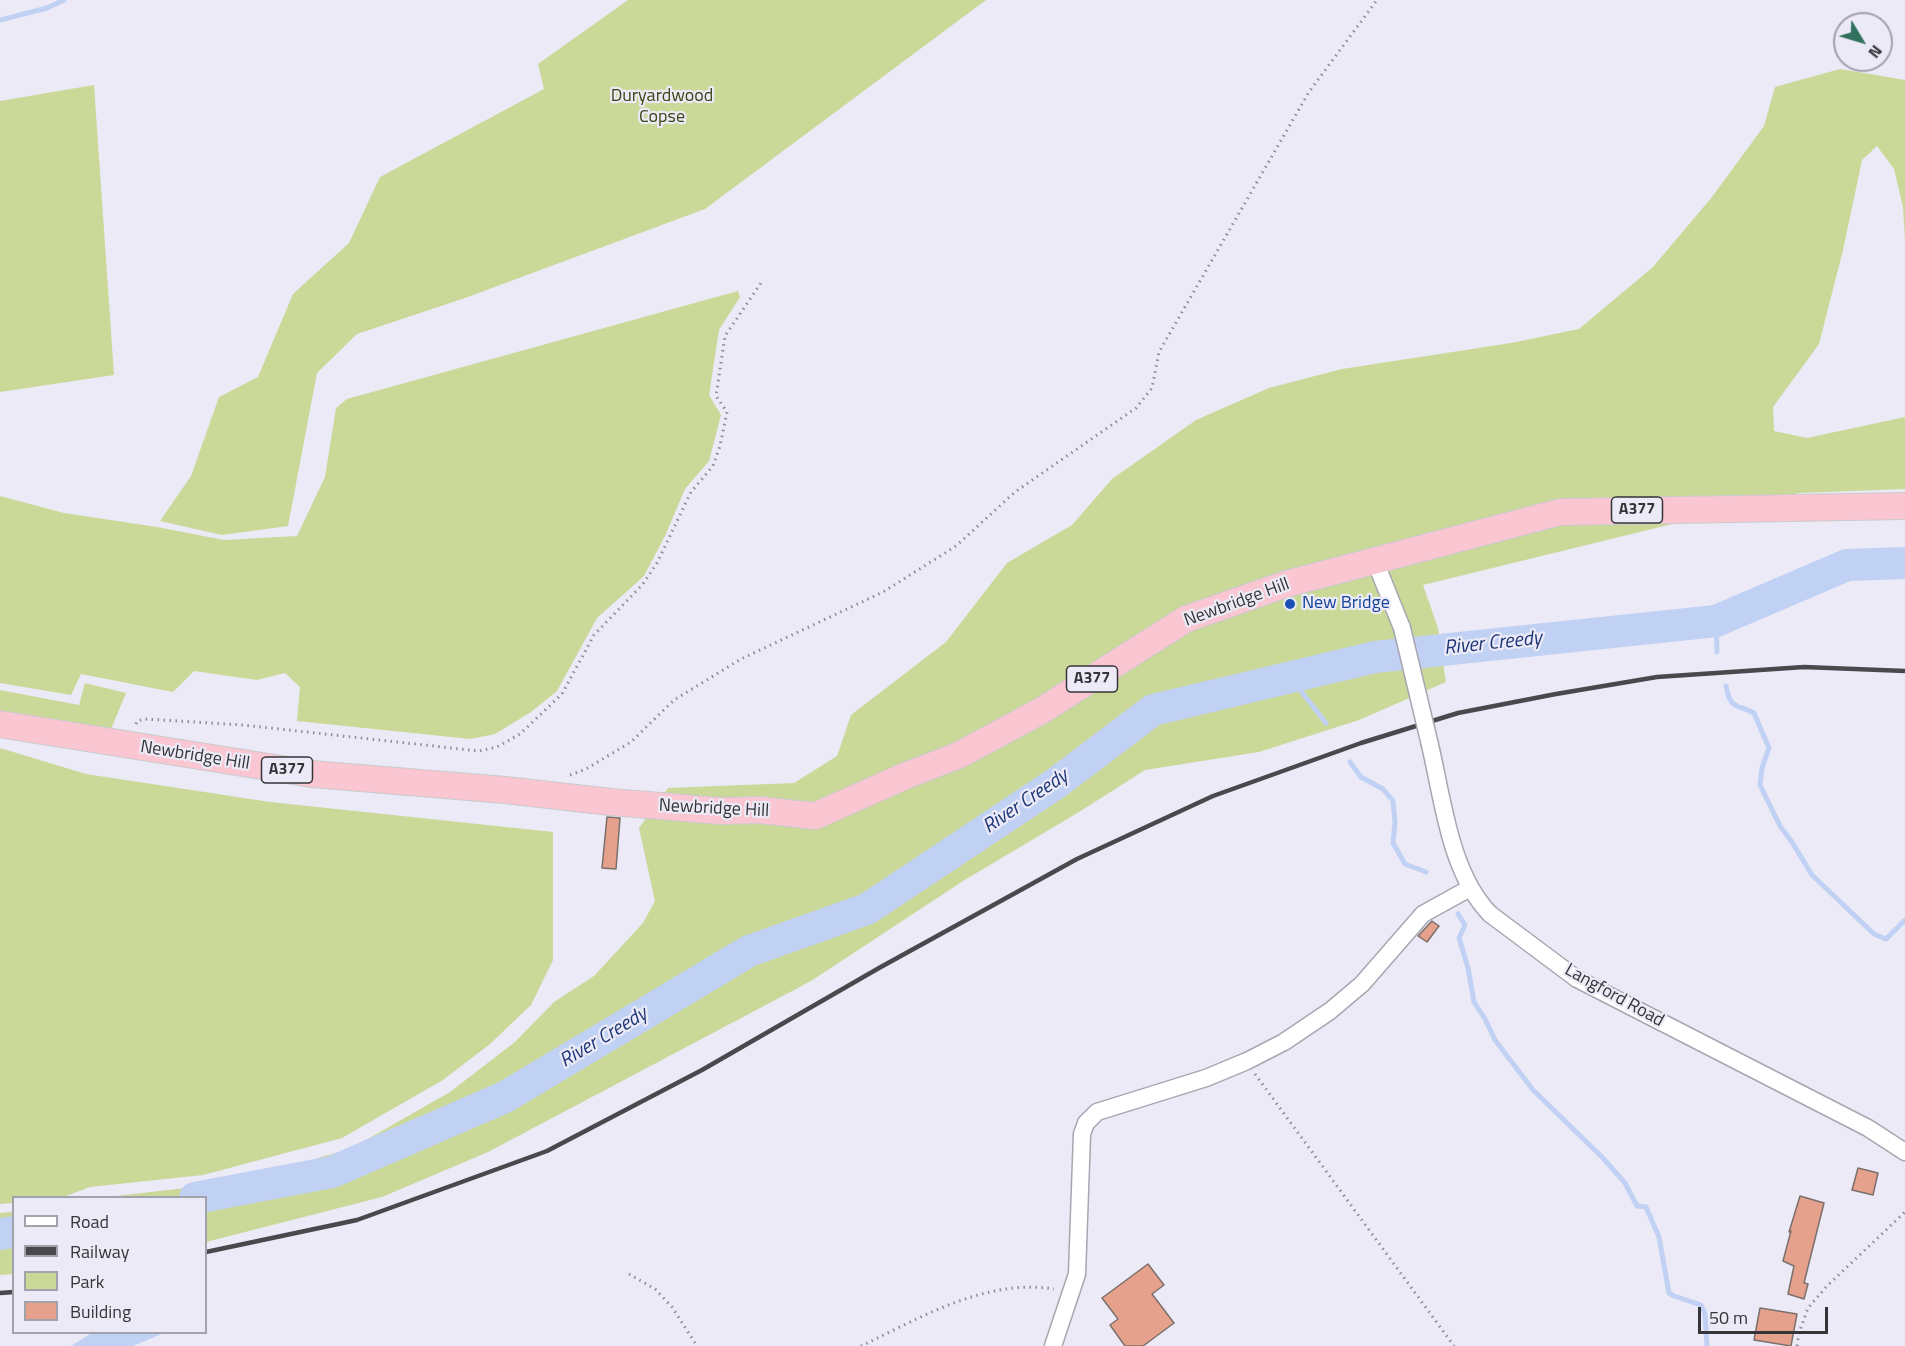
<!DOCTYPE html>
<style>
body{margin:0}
#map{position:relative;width:1905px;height:1346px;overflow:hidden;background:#ebeaf6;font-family:"Titillium Web",sans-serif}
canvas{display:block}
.legend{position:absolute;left:12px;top:1196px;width:195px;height:138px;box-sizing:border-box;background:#ebeaf6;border:2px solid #a2a2aa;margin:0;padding:8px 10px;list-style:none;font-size:18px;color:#353539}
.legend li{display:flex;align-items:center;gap:12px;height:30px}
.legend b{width:30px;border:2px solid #a2a2aa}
.north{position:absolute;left:1833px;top:12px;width:60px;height:60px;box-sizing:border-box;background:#ebeaf6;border:2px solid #a2a2aa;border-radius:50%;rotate:128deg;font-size:16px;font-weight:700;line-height:24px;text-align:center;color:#353539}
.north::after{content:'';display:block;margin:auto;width:21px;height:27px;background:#31705d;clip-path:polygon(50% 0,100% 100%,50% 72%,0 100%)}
.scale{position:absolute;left:1698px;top:1307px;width:130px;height:27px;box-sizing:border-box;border:3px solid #353539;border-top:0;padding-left:8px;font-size:18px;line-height:21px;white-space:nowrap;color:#353539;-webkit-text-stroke:4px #ebeaf6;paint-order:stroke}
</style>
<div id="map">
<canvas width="1905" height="1346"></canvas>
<ul class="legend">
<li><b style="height:8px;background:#fff"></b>Road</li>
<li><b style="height:8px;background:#49484d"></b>Railway</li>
<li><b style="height:16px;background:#cad898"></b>Park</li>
<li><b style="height:16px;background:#e5a18c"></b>Building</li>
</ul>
<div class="north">N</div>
<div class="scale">50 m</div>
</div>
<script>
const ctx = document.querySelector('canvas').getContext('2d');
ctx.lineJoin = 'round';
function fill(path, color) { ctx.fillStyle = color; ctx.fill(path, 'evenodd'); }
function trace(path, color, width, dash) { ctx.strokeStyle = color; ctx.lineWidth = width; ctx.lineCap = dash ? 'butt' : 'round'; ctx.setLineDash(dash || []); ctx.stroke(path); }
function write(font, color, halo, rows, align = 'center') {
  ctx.font = font + ' "Titillium Web",sans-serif'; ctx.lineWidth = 4.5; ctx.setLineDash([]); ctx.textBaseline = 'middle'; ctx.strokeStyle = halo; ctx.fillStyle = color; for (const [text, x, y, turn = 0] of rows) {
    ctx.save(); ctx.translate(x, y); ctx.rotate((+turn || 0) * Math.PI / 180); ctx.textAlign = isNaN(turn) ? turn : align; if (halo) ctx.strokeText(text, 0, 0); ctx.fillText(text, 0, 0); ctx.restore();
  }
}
const green = new Path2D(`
 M628,0h358l-281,209 -240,89 -108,36 -40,39 -29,153 -66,9 -62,-14 31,-45 28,-79 39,-20 35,-83 56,-51 31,-66 164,-88 -6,-25z
 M1840,69l65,11v162l-2,-35 -9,-38 -17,-23 -15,14 -19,90 -24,94 -46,63 1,24 33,7 98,-21v72l-106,4 -376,92 15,43 8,54 -87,38 -100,32 -114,18 -66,42 -116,69 -152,100 -323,171 -106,45 -176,45v-44h-107l104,-12 78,-17 71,-21 98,-56 65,-50 39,-40 40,-26 49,-53 12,-22 -16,-73 29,-40 126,-5 43,-27 14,-41 95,-73 61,-79 65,-38 40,-46 84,-59 73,-32 73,-19 169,-26 68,-14 74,-62 59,-70 52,-71 11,-39z
 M94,85l20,290 -114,17v-291z
 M738,291l2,6 -21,33 -10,65 12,20 -12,46 -24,28 -20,47 -21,40 -47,42 -40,73 -26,21 -36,22 -25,5 -173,-18 3,-34 -15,-14 -28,7 -63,-9 -21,21 -92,-18 -10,21 -71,-12v-187l64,17 93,14 67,13 73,-4 28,-59 11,-69 11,-9z
 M85,683l41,10 -15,36 -111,-16v-23l79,15z
 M0,748l86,26 184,28 283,30v128l-22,45 -41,39 -47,36 -101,58 -139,37 -113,12 -27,10 -49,1 -1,5 -13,1z
 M13,1212v62l-13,1v-62z`);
const water = new Path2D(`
 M93,1332h71v1l-31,13h-62z`);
const stream = new Path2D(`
 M0,20l47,-12 17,-8
 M1716,621l1,31
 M1290,677l36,46
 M1726,686c4,23 10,18 28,27l15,35 -7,20 -2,17 20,41 12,16 20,33 62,59 12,5 19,-19
 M1350,762l11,15 22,12 10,12 2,21 -2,21 12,21 21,8
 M1458,914l7,11 -6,13 9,30 6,34 11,17 10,21 38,50 69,67 23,26 12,23 9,1 13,30 10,56 5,3 27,9 4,9 2,32`);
const river = new Path2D(`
 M195,1198l137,-26 173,-75 244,-146 118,-42 188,-125 98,-74 222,-53 341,-36 131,-56 58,-2
 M0,1234l14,-2`);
const building = new Path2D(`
 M607,817l13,1 -4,51 -14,-1z
 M1432,921l7,5 -12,16 -9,-6z
 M1858,1168l20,5 -5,22 -21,-5z
 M1800,1196l24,7 -20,80 4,1 -4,15 -16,-5 6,-28 -11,-5 8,-30 -2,1z
 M1148,1264l16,21 -12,9 22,29 -31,23h-18l-15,-21 8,-6 -16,-21z
 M1760,1308l37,6 -6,32 -37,-6z`);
const path = new Path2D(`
 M136,724l1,-3 8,-2 98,6 236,26 18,-4 23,-13 42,-40 32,-59 49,-51 14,-21 34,-71 22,-26 7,-20 7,-34 -11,-16 9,-60 38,-56
 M570,775l16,-6 45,-27 43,-42 67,-41 142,-67 73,-46 59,-54 121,-84 16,-20 7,-36 150,-260 68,-92
 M1255,1074l199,272
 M629,1274l26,15 17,18 25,39
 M861,1346c59,-28 125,-68 193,-57
 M1797,1346l2,-13 9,-25 19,-22 78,-74`);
const minor = new Path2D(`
 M1375,561l27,67
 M1430,745c13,55 20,128 60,169l87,65 291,149 37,24
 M1053,1346l24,-72 5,-140 4,-11 11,-11 109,-34 41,-17 37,-19 46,-31 32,-27 61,-70 47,-26`);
const highway = new Path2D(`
 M0,724l312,50 193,16 106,12 110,9 39,-1 55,6 90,-40 54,-21 82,-44 145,-92 100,-35 274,-72 345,-6`);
const rail = new Path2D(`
 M206,1252l151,-32 190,-69 155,-81 177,-102 198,-109 136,-63 148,-53 97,-30 98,-19 101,-17 147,-10 101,4
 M0,1293l14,-1`);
const minorBridge = new Path2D(`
 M1402,628l28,117`);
const markers = [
 [1290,604,6,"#1a4fb4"]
];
const shields = [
 [1637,510,51],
 [1092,679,51],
 [287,770,51]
];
const shieldNames = [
 ["A377",1637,510],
 ["A377",1092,679],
 ["A377",287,770]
];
const parkNames = [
 ["Duryardwood",662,97],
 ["Copse",662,118]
];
const streetNames = [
 ["Newbridge Hill",1237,603,-20],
 ["Newbridge Hill",195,756,9],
 ["Newbridge Hill",714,809,3],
 ["Langford Road",1614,996,29]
];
const transitNames = [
 ["New Bridge",1302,604]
];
const waterNames = [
 ["River Creedy",1493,644,-6],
 ["River Creedy",1026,802,-34],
 ["River Creedy",604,1038,-31]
];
fill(green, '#cad898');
fill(water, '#c0d1f4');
trace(stream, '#c0d1f4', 5);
trace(river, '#c0d1f4', 32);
fill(building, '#e5a18c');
trace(building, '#7b706c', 1.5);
trace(minor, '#a7a6b1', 19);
trace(highway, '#cacacc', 28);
trace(path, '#8e8d95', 3, [1.5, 4.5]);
trace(minor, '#fff', 16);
trace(highway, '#fac6d2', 26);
trace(rail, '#49484d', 4.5);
trace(minorBridge, '#a7a6b1', 19, []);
trace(minorBridge, '#fff', 16);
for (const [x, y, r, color] of markers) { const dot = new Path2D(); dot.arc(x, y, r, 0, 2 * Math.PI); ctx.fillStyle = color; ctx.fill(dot); trace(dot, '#ebeaf6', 2); }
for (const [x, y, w] of shields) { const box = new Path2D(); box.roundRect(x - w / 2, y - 13, w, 26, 4.5); ctx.fillStyle = '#ebeaf6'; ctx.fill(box); trace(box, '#353539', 1.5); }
write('bold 16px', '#353539', null, shieldNames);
write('18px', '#3c4414', '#ebeaf6', parkNames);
write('18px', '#353539', '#ebeaf6', streetNames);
write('18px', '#164399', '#ebeaf6', transitNames, 'left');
write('italic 20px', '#1d3678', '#ebeaf6', waterNames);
</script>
